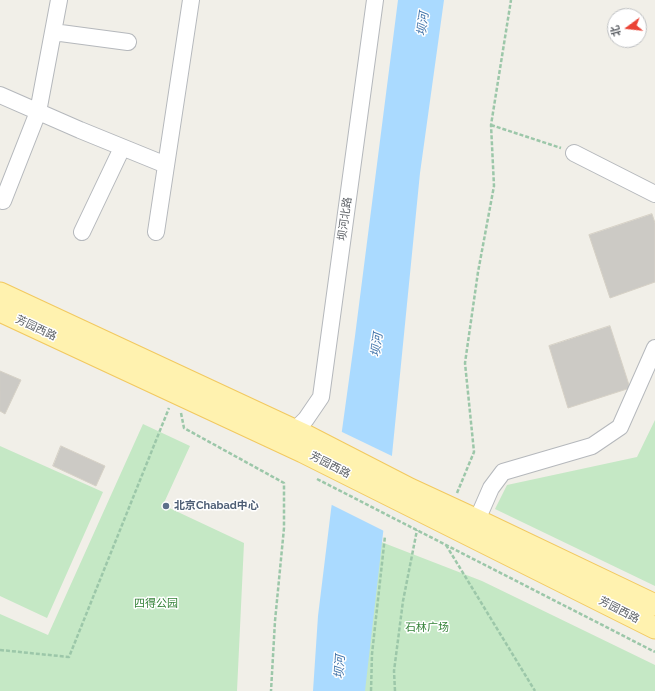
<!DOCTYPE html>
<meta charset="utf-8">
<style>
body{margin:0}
#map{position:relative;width:655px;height:691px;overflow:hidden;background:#f1efe8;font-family:Raleway,"Noto Sans SC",sans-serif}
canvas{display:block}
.north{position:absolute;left:607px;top:8px;width:40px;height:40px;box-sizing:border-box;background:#fff;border:1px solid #bfc1c3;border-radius:50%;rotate:255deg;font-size:11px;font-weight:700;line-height:16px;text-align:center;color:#5f6368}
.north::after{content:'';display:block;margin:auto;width:14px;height:18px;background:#ea4335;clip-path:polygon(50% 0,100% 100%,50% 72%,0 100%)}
</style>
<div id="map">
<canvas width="655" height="691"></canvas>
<div class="north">北</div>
</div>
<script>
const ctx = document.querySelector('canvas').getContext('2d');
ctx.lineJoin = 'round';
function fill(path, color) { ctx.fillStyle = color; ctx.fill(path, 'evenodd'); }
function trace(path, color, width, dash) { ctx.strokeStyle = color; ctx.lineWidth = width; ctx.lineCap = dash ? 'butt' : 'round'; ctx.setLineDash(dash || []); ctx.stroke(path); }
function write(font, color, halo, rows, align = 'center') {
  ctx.font = font + ' Raleway,"Noto Sans SC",sans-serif'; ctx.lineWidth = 3; ctx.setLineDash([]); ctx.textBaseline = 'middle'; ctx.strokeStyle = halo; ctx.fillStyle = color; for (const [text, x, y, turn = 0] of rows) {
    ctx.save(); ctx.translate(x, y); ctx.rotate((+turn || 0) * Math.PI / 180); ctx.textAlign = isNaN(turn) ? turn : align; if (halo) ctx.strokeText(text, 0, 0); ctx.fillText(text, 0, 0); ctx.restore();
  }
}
const green = new Path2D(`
 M655,420v166l-160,-77 12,-24 130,-28z
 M143,424l47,22 -27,59 81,38 -7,148h-237v-77l48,21z
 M0,446l103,46 -56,126 -47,-22z
 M371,538l111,43 173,84v26h-295z`);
const water = new Path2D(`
 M398,0h46l-24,173 -28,282 -27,236h-52l5,-75 13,-106 24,-174z`);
const pier = new Path2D(`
 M340,431l54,26 -8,75 -56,-28z`);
const building = new Path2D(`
 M652,214l3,9v59l-45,16 -21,-63z
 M610,326l20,62 -62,20 -19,-62z
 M0,371l21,9 -16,34 -5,-3z
 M61,446l44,20 -9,20 -43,-20z`);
const path = new Path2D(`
 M491,125l70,23
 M181,413l3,15 100,55v45l-9,93 -4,70
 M317,479l338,173
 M457,493l17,-41 -9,-89 13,-91 16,-86 -3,-61 20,-125
 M446,545l89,146
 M0,650l69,7 100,-249
 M371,691l1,-37 13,-118
 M395,691l-1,-20 9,-70 14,-71`);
const minor = new Path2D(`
 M53,32l75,10
 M0,95l80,35 86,35
 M574,153l81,41
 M3,201l35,-89 21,-112
 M82,232l40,-84
 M156,232l35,-232
 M295,430l11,-11 15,-22 54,-397
 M477,520l14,-32 12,-16 89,-26 28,-19 35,-79`);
const major = new Path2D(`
 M0,293l307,143 103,53 67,31 178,85
 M0,311l303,141 352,176`);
const markers = [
 [166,506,4,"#5c6f8a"]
];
const streetNames = [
 ["坝河北路",345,219,-82],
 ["芳园西路",36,328,25],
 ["芳园西路",330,465,27],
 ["芳园西路",619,610,27]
];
const serviceNames = [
 ["北京Chabad中心",174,506]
];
const parkNames = [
 ["四得公园",156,604],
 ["石林广场",427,628]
];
const waterNames = [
 ["坝河",423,24,-82],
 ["坝河",377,345,-82],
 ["坝河",340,667,-86]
];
fill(green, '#c5e8c5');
fill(water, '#aadaff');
fill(pier, '#f1efe8');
fill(building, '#cccac5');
trace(building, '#d6d1c6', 1);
trace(minor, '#b5b8bc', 18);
trace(major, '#f2c960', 23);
trace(path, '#9cc7a9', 2.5, [4, 2]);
trace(minor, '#fff', 16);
trace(major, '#fff2af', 21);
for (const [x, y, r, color] of markers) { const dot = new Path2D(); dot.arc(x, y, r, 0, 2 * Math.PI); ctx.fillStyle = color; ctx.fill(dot); trace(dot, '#fff', 1.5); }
write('11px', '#5f6368', '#fff', streetNames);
write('bold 11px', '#4e5e75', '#fff', serviceNames, 'left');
write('11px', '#348238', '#fff', parkNames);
write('italic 12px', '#4174aa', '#fff', waterNames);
</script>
